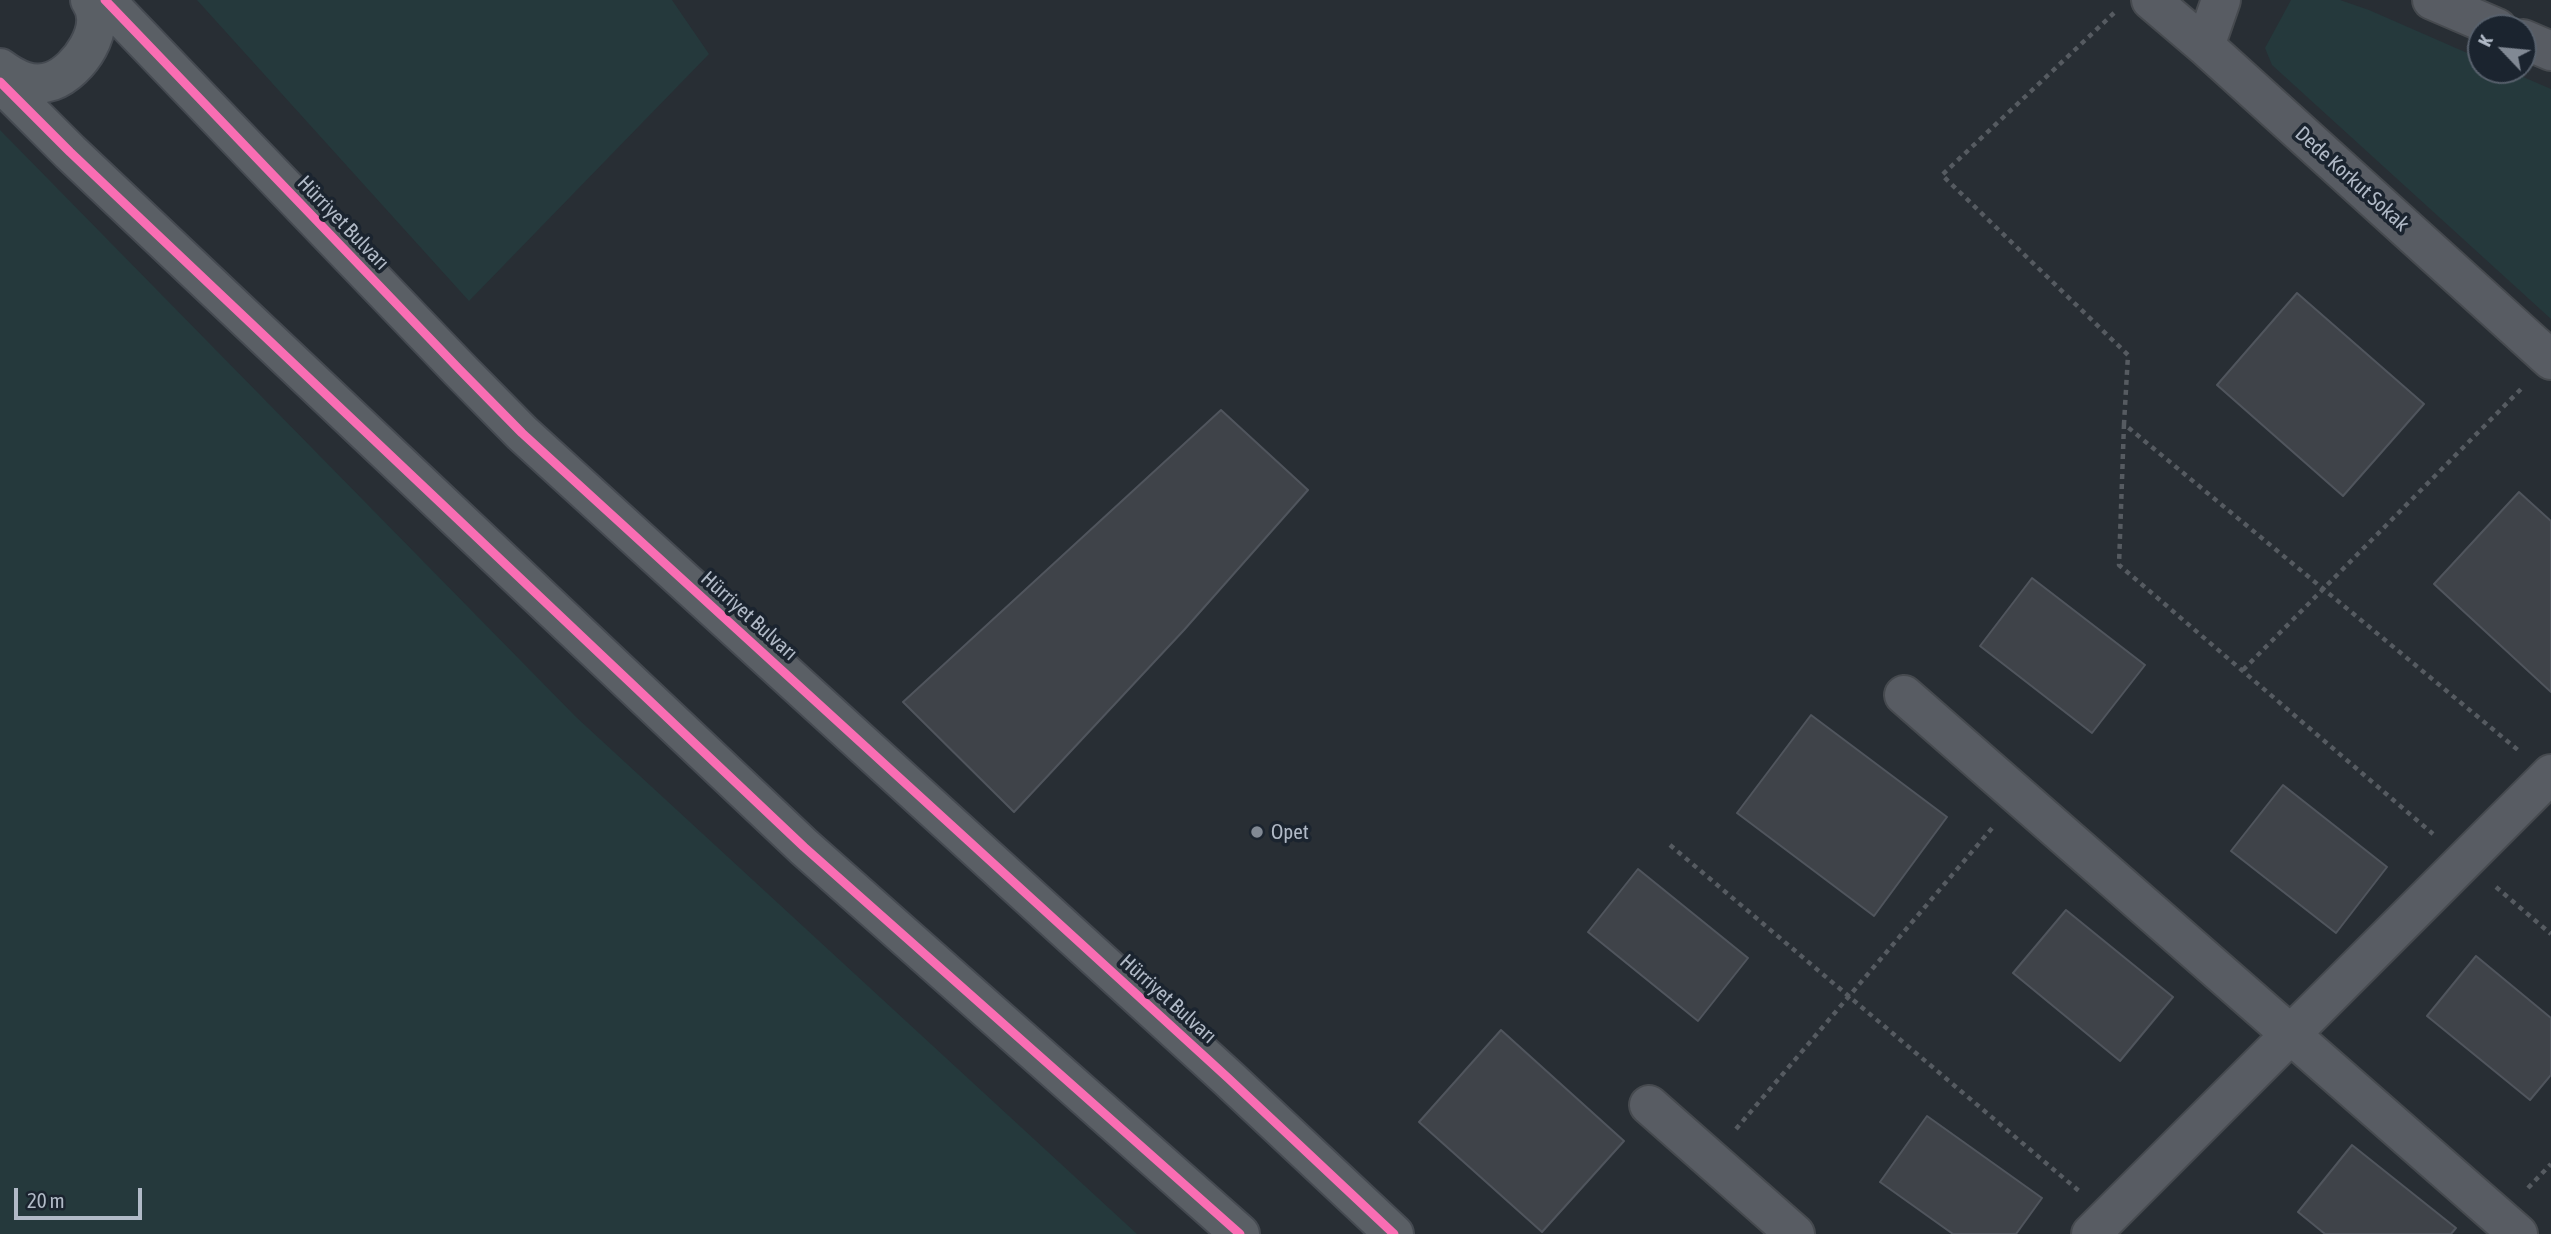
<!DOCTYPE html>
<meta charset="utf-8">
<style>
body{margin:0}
#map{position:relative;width:2551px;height:1234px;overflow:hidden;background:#282e34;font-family:"Asap Condensed",sans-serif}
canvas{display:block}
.north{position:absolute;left:2467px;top:14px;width:70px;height:70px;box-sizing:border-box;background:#1b242f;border:2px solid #57606c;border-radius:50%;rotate:296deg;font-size:19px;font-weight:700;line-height:28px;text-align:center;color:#b1bac7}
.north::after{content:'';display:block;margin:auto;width:24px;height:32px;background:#818994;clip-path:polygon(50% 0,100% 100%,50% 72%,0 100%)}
.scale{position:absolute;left:14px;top:1188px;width:128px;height:32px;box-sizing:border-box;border:4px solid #b1bac7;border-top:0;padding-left:9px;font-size:21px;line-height:24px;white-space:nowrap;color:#b1bac7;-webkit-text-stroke:5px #1b242f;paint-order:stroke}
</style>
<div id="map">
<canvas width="2551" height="1234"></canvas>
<div class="north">K</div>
<div class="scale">20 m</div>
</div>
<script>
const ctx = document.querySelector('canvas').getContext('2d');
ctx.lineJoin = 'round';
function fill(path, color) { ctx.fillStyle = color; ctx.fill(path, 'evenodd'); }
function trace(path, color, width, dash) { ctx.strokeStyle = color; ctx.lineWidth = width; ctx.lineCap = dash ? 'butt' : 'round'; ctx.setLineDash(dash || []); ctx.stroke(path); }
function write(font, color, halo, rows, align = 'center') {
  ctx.font = font + ' "Asap Condensed",sans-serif'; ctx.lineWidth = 7; ctx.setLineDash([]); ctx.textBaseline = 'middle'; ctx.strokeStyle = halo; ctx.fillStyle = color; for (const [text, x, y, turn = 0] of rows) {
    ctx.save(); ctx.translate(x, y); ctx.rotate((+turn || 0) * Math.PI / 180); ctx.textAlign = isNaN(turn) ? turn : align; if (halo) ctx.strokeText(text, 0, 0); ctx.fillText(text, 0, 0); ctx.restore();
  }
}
const green = new Path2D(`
 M197,0h475l37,54 -240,247z
 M2291,0h49l29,10 112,49v11h26l44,19v230l-279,-254 -7,-17z
 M0,130l576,587 561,517h-1137z`);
const building = new Path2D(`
 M2297,293l127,111 -81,92 -126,-111z
 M1221,410l87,80 -124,140 -170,182 -111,-110z
 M2519,492l32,29v171l-117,-108z
 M2032,578l113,87 -53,68 -112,-87z
 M1811,715l136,102 -73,99 -137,-103z
 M2283,785l104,82 -51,66 -105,-82z
 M1638,869l110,89 -50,63 -110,-89z
 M2066,910l107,87 -53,64 -107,-88z
 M2476,956l75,62v57l-21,25 -103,-84z
 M1501,1030l123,111 -82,91 -123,-110z
 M1927,1116l115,82 -26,36h-63l-73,-52z
 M2352,1145l104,83 -5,6h-126l-27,-22z`);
const path = new Path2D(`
 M2114,13l-172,162 186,180 -4,69 394,326
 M2124,424l-5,141 314,269
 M2243,670l280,-283
 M1670,845l409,346
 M2496,887l55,47
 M1736,1129l257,-302
 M2528,1188l23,-24`);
const minor = new Path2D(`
 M2151,0l54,46 346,314
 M2432,0l65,28
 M2523,39l28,12
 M2205,46l16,-46
 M1904,695l614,539
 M1649,1105l146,129
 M2091,1234l460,-460`);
const primary = new Path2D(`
 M105,0l354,369 63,64 706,645 166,156
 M0,68c15,11 32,20 52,13 27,-10 57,-54 38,-81
 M0,82l70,70 734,695 436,387`);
const cycleway = new Path2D(`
 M105,0l354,369 63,64 706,645 166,156
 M0,82l70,70 734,695 436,387`);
const markers = [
 [1257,832,7,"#818994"]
];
const streetNames = [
 ["Dede Korkut Sokak",2352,179,42],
 ["Hürriyet Bulvarı",343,223,46],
 ["Hürriyet Bulvarı",749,616,42],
 ["Hürriyet Bulvarı",1168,999,42]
];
const poiNames = [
 ["Opet",1271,832]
];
fill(green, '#25393c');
fill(building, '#3f4349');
trace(building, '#50555d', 2);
trace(minor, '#464a4f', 42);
trace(primary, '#454a51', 42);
trace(path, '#565b61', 4.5, [5, 5]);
trace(minor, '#585c63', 38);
trace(primary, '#5a5f65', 38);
trace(cycleway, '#f96db3', 9);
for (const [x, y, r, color] of markers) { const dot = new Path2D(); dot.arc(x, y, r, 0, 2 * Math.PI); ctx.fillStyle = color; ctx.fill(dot); trace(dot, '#1b242f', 2.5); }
write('21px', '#b1bac7', '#1b242f', streetNames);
write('21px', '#b1bac7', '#1b242f', poiNames, 'left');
</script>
